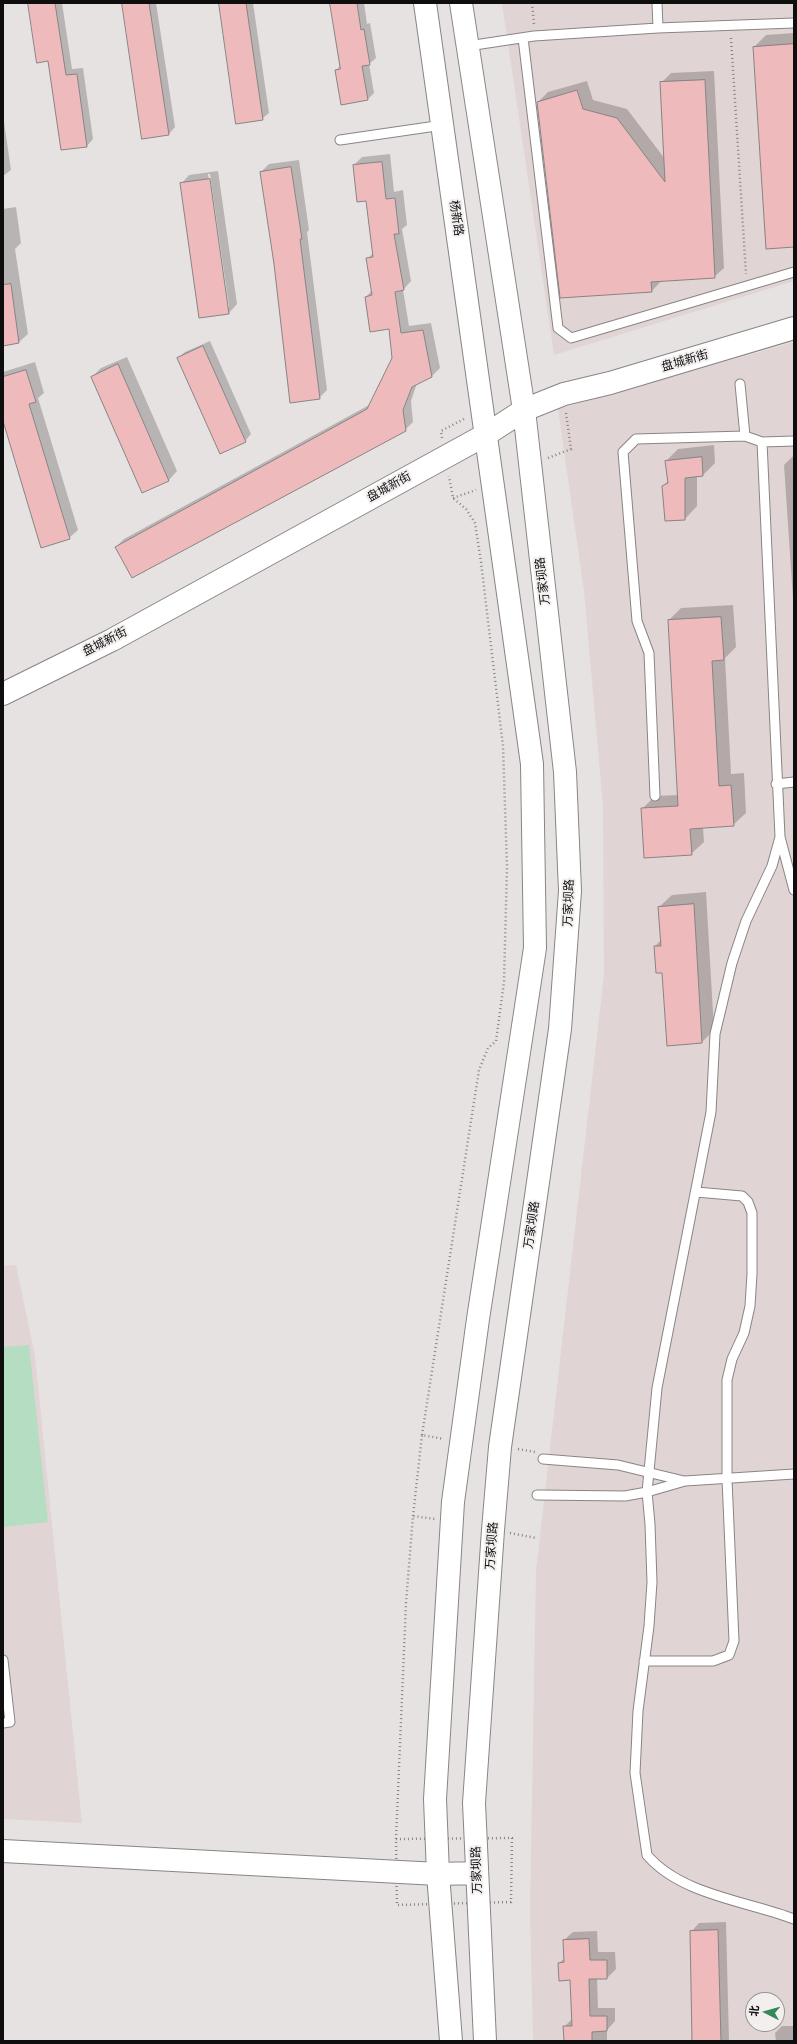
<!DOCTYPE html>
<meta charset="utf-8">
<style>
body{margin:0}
#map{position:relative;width:797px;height:2044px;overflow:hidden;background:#e6e2e2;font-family:"Noto Sans","Noto Sans SC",sans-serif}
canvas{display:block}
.frame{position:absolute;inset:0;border:4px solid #0f0e0e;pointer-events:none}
.north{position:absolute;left:745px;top:1992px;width:40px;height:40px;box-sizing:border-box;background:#f3efef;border:1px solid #989595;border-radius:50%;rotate:276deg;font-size:11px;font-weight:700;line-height:16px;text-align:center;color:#0f0e0e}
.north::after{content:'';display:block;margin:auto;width:14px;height:18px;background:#358859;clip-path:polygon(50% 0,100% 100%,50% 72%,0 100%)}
</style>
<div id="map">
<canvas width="797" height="2044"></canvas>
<div class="frame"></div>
<div class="north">北</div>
</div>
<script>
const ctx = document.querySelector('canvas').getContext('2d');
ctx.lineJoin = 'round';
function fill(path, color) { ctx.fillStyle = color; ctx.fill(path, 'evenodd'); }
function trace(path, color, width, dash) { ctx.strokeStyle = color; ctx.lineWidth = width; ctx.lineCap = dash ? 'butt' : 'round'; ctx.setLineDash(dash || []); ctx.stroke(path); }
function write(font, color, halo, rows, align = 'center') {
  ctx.font = font + ' "Noto Sans","Noto Sans SC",sans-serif'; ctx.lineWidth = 4; ctx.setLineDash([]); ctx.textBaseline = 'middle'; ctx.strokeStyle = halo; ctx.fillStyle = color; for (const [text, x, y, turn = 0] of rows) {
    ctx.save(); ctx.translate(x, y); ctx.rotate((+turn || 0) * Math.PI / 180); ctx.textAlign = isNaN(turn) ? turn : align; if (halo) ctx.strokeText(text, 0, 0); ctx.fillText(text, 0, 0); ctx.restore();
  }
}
const built = new Path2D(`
 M502,3h292v278l-240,74z
 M794,342v1699h-261l-3,-131 6,-339 68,-597 -1,-168 -19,-215 -26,-182zM753,2000h24v24h-24z
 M16,1265l19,91 47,467 -79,-4v-553z`);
const green = new Path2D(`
 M29,1345l19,177 -45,5v-180z`);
const shadow = new Path2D(`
 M29,3h33l10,66 11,-1 10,71 -6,7 -38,-86z
 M123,3h33l19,124 -6,7z
 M219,3h34l16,110 -7,6z
 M331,3h33l3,21 3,-1 6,35 -7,6 5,29 -6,6 -32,-29 5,-5z
 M794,33v213l-40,-199 12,-12z
 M714,71l10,197 -10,9 -52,3 -10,11 -114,-189 10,-10 39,-11 6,19 34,9 38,50 -4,-76 10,-10z
 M3,115l8,55 -8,6z
 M390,154l4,38 9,-2 4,35 -5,4 9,52 -8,9 6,36 22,-3 9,45 -8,8 -15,7 -6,18 2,21 -8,8 -289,117 8,-8 247,-135 22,-45 -4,-31 -23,-31 6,-7 -5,-31 6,-6 -6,-53 -13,-35 8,-8z
 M299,160l10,70 -2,2 20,158 -8,8 -44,-134 -14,-92 8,-8z
 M218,171l19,133 -8,9 -48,-129 8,-9zM208,174h2l19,133h-2z
 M16,207l5,36 -6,6 13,85 -9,8 -16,3v-136z
 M210,341l41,93 -6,7 -67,-83 7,-6z
 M127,357l50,114 -8,9 -26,12 -51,-115 9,-9z
 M35,362l9,31 -6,5 40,132 -9,8 -66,-120v-46z
 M714,445l1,18 -12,12 -6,1v30l-12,13 -22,-33 6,-6 -3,-19 12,-12z
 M794,455v144h-1l-9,-134z
 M733,605l3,42 -11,11 6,116 13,-1 2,40 -13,12 -30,2 1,15 -13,12 -49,-45 13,-13 24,-1 -10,-175 12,-12z
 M706,892l8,138 -12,12 -34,3 -5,-73 -8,-26 6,-6 -2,-33 13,-12z
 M726,1922l3,119h-36l-2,-109 8,-9z
 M597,1931l1,21h17l1,17 -9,9h-10l1,30h17v13l-8,9v11h-42l-1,-14 9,-9 -2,-39 -12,-16 6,-5 -1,-18 9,-8z
 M782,2026h12v15h-18l-1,-8z`);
const building = new Path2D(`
 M28,3h27l11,72 11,-1 10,73 -26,3 -13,-89 -11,2z
 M122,3h27l20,132 -27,4z
 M219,3h27l17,117 -27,4z
 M330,3h27l4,27 3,-1 6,36 -8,1 6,34 -27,5 -6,-35 5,-1z
 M794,44v203l-28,2 -13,-202z
 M705,80l10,198 -64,4 1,10 -92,6 -23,-196 40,-12 6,19 34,9 48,64 -5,-100z
 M382,162l4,37 9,-1 4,36h-5l10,56 -9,2 6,41 22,-3 9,47 -20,10 -9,23 3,21 -274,147 -17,-31 252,-138 25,-51 -3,-29 -19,3 -5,-35 7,-2 -6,-37 7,-1 -7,-56 -9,1 -4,-37z
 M291,167l11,72h-2l20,160 -30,4 -16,-139 -14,-92z
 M210,179l19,135 -30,4 -19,-135z
 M11,284l8,59 -16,3v-61z
 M203,346l43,96 -26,12 -43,-96z
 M118,364l51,117 -27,12 -51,-116z
 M26,370l10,32 -7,2 41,135 -29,9 -38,-127v-44z
 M702,457l1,19 -18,2v42l-20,1 -3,-35 6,-3 -3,-22z
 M721,617l3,43 -12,1 7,125 12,-1 3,41 -44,3 2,26 -48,3 -3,-50 37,-2 -10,-186z
 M694,904l8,139 -35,3 -5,-73h-6l-2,-27h7l-3,-39z
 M718,1930l3,111h-29l-2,-110z
 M589,1939l1,21h17v19h-18l1,37h17v15l-15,1v9h-28l-1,-15h9l-2,-46 -11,1 -1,-18 6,-1 -1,-22z`);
const path = new Path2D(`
 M532,3l2,21
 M731,38l15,236
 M442,438l-1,-7 23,-12
 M548,458l23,-9 -5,-36
 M453,498l23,-8
 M422,1435l57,-365 9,-22 8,-7 8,-59 3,-115 -4,-121 -22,-184 -6,-39 -9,-14 -13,-11 -4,-22
 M518,1449l17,3
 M413,1516l9,-81 22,4
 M510,1533l26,5
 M512,1838l-1,64 -114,3 -1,-66z
 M396,1839l10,-236 7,-87 22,3`);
const service = new Path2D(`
 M657,3l1,25
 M523,38l35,290 13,10 223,-66
 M468,46l66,-10 124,-8 136,-5
 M340,140l103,-15
 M740,384l5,52 17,6 18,395 14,53
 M762,442l32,-1
 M776,784l18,-2
 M655,796l-6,-143 -12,-32 -14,-169 13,-13 109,-3
 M780,837l-8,29 -26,55 -14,42 -17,71 -4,78 -54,276 -10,104 3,32 2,58 -3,44 -11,85 -3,62 12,82c34,40 100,46 147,64
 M543,1459l75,6 66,16
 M537,1495l88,1 22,-4 38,-11 109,-7
 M3,1660l7,62 -7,1
 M644,1661h69l16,-6 5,-14 -7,-162v-99l5,-21 12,-26 6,-27 2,-32v-61l-4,-11 -6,-6 -46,-4`);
const secondary = new Path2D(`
 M425,3l107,761 3,184 -57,371 -25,183 -18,297 3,75 13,167
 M461,3l63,407 41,362 5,119 -10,138 -60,418 -7,83 -19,273 11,238
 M3,694l109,-54 375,-206 37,-24 40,-16 46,-11 184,-55
 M3,1851l435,23 38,-1`);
const streetNames = [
 ["杨新路",456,218,82],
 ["盘城新街",685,361,-16],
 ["盘城新街",389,487,-29],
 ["万家坝路",543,581,-97],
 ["盘城新街",105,642,-27],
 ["万家坝路",569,903,-88],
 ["万家坝路",532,1225,-82],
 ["万家坝路",492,1546,-86],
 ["万家坝路",477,1870,-92]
];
fill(built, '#e1d4d4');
fill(green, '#b5ddc2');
fill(shadow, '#0003');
fill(building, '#efbabb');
trace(building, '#888484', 1);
trace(service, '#898585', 11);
trace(secondary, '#898585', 24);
trace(path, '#878585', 2.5, [1, 3]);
trace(service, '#fff', 9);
trace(secondary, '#fff', 22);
write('12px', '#0f0e0e', '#f3efef', streetNames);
</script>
